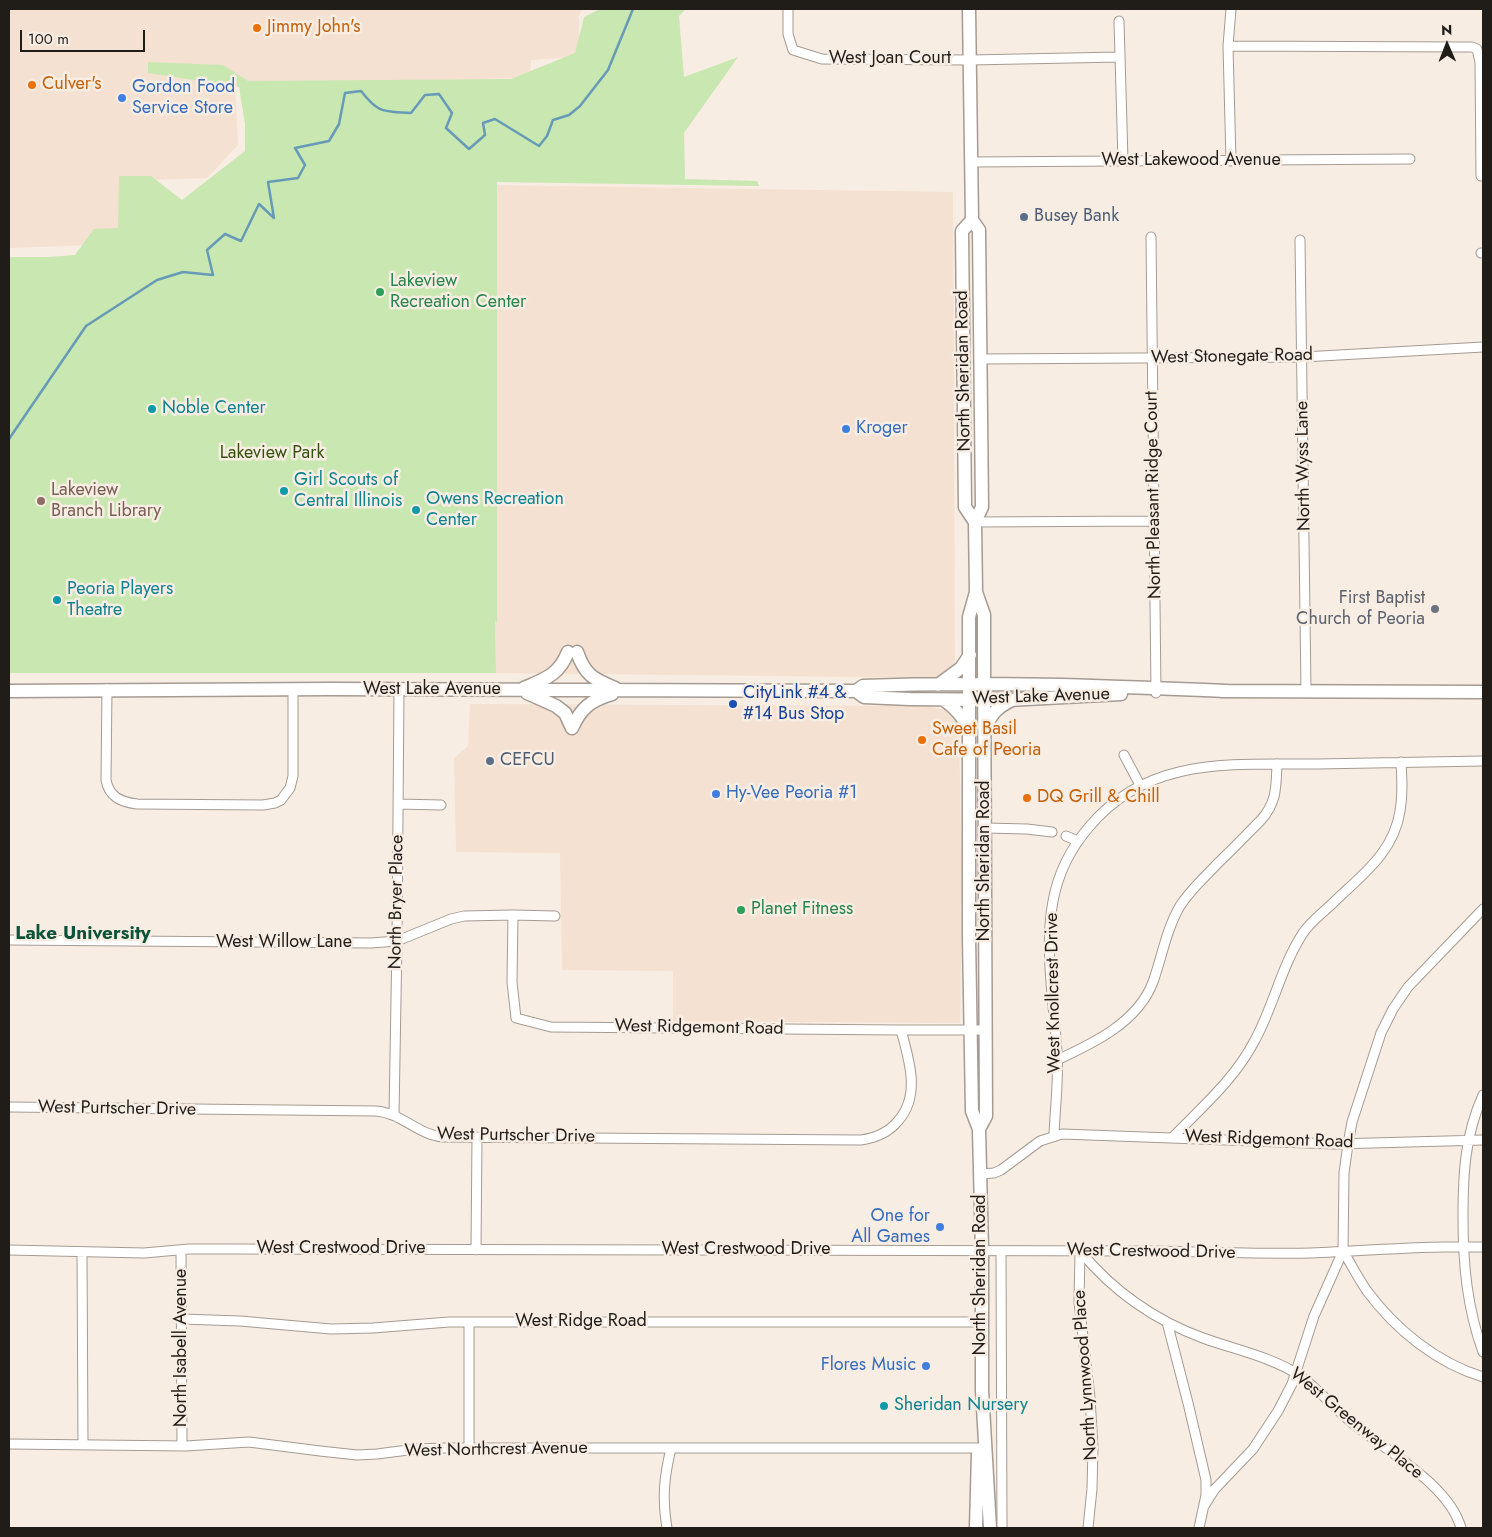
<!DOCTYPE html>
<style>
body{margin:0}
#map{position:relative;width:1492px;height:1537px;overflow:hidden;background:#f8ede3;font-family:Jost,sans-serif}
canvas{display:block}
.frame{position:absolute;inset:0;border:10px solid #201c18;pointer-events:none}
.north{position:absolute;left:1422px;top:20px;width:50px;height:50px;-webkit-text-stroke:4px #f8ede3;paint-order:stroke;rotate:359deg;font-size:14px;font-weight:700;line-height:20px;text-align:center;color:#201c18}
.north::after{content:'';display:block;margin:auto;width:18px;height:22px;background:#201c18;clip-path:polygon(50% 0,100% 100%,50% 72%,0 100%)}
.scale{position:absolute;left:20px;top:30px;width:125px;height:22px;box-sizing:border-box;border:2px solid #201c18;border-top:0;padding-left:6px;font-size:15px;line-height:18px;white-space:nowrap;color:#201c18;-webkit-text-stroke:4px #f8ede3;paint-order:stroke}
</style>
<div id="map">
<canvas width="1492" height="1537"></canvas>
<div class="frame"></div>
<div class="north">N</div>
<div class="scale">100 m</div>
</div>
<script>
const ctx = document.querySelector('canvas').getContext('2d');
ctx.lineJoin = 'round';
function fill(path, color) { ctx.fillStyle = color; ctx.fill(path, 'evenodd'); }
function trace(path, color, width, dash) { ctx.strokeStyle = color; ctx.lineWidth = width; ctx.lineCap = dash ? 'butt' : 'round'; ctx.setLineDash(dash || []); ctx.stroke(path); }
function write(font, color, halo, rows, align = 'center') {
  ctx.font = font + ' Jost,sans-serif'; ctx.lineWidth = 5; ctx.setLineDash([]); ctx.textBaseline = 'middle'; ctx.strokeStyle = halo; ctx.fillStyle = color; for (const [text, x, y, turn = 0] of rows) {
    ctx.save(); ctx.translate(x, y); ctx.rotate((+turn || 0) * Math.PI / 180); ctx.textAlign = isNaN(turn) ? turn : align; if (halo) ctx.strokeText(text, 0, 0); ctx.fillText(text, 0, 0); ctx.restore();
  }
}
const commercial = new Path2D(`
 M9,9h574l-4,6v42l-48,3 -1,18 -295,5 3,62 -31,33 -85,3 1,63 -114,4z
 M487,185l466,7 2,486 -459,-5z
 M470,704l456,2 21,4 9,11 3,17 3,135 -2,150 -287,-2v-50l-111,-1 -2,-117 -104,-1 -2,-94 14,-12z`);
const green = new Path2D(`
 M600,9h86l-7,7 5,61 54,-20 -54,76 1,46 72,2 2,5 -262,-4v441l-2,-3 1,53h-487v-416h40l26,-2 19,-26 24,-1 1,-52h32l31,24 63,-49v-27l-6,-37 -91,-14v-11l75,3 25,16 263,-2 64,-26 9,-36z`);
const stream = new Path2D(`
 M9,439l77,-113 71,-46 26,-8 30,3 -6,-25 18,-16 16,7 18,-37 15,14 -6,-36 30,-4 7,-13 -10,-17 34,-7 10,-17 6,-31 16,-2c18,23 22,20 50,22l14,-18 14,-1 13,19 -6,15 23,21 16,-14 -2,-12 12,-4 44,27 8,-10 6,-16 16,-5 11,-9 28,-36 25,-61`);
const street = new Path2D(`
 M788,9v25l5,16 29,9 148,1 150,-3
 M1231,9l-3,37 3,115
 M1119,21l4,140
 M1228,46l236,1h8l5,2 3,13 1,114
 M971,162l439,-3
 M1151,237l5,456
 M1300,240l6,451
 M1481,253h2
 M980,359l323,-2 180,-10
 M975,522l179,-1
 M107,689l-1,91c3,17 15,22 31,24l126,1 12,-2 6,-3 9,-12 3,-12v-87
 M1124,755l16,30
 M398,804l43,1
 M985,828l42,1 25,3
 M1066,836l12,5
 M513,915l-1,67 4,36 35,9 350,3h85
 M9,940l362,3 26,-2 54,-22 13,-3 49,-1 42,1
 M1057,1060c37,-17 81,-38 96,-78 9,-25 13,-52 27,-76 10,-16 25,-29 38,-43 15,-14 29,-29 43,-43 16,-18 15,-33 16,-56
 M1483,1095c-18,40 -20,78 -20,122 0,47 4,91 20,135
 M9,1107l367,4c26,2 42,24 67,26l418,3c14,-2 28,-8 37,-19 23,-26 11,-61 3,-91
 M394,1115l3,-174 2,-252
 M1054,1135c1,-27 5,-56 3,-83 -3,-47 -13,-105 -4,-151 5,-27 18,-53 36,-74 60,-72 144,-62 228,-63 55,-1 111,-2 166,-3
 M1172,1138c30,-31 63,-59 83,-98 19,-35 26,-73 48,-107 8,-12 21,-21 32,-32 27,-26 59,-49 65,-90 3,-16 2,-32 1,-49
 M980,1174l14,-1 7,-3 39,-29 22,-7 273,10 148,-4
 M9,1250l135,3 45,-4h42l924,2c52,1 104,3 156,2 58,-2 115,-8 172,-6
 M181,1250l1,196
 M476,1250l1,-113
 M1001,1251l1,277
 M1080,1251c33,40 74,69 123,87 33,12 70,19 99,39 17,13 31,30 48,44 34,29 99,63 111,107
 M1080,1251l-1,51 11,96 3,49 -1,42 -4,39
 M1343,1251c8,13 15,27 24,40 29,39 70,72 116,86
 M82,1252l1,193
 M181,1319l59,2 91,8 42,-1 76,-6h533
 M469,1322v126
 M1167,1322l21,81 18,77v15l-7,33
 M9,1444l177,2 63,-4 71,9 37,4 20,-1 39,-5 29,-1h539
 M1204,1506l10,-16 39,-41 25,-38 14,-27 22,-68 29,-65 1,-78 4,-29 4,-22 29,-89 12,-24 15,-22 75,-78
 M667,1528c-5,-30 -3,-50 4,-80`);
const secondary = new Path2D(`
 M969,9l3,211 7,10 3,277 -7,15 1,70 -7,25v321l3,173 7,18 3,122v139l8,138
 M972,220l-10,11 3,276 10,15
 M976,592l8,23v41l2,460 -7,13
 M577,652c8,23 16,27 38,36
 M938,685l23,-17 9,-13
 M524,688c21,-9 35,-13 44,-36
 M9,691l320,-2 527,2 7,-5c121,-5 243,0 364,5
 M856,691l8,6 46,2 98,1 113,-6
 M1221,691l262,1
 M527,693l29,13 9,7 7,15
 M944,700c12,8 18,17 26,29
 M986,727c6,-15 12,-20 26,-27
 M572,728c9,-20 19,-28 40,-34
 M976,1528l2,-75`);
const markers = [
 [257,28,5,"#e8710a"],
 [32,85,5,"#e8710a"],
 [122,98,5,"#3f7fe0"],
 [1024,217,5,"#5c6f8a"],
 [380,292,5,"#2e9e5b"],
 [152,409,5,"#0f9aa8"],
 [846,429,5,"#3f7fe0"],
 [284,491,5,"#0f9aa8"],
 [41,501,5,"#8d6e63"],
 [416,510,5,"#0f9aa8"],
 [57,600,5,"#0f9aa8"],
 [1435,609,5,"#6b7280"],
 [733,704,5,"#1a4fb4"],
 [922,740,5,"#e8710a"],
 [490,761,5,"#5c6f8a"],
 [716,794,5,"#3f7fe0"],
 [1027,798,5,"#e8710a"],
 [741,910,5,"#2e9e5b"],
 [940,1227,5,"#3f7fe0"],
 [926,1366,5,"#3f7fe0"],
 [884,1406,5,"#0f9aa8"]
];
const foodNames = [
 ["Jimmy John's",267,28],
 ["Culver's",42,85],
 ["Sweet Basil",932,730],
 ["Cafe of Peoria",932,751],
 ["DQ Grill & Chill",1037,798]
];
const streetNames = [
 ["West Joan Court",890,59],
 ["West Lakewood Avenue",1191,161],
 ["West Stonegate Road",1232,357,-1],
 ["North Sheridan Road",964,371,-91],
 ["North Wyss Lane",1304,466,-91],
 ["North Pleasant Ridge Court",1154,495,-91],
 ["West Lake Avenue",432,690],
 ["West Lake Avenue",1041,697,-2],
 ["North Sheridan Road",985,861,-90],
 ["North Bryer Place",397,902,-89],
 ["West Willow Lane",284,943],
 ["West Knollcrest Drive",1054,993,-91],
 ["West Ridgemont Road",699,1028,1],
 ["West Purtscher Drive",117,1109,1],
 ["West Purtscher Drive",516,1136,1],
 ["West Ridgemont Road",1269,1140,2],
 ["West Crestwood Drive",341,1249],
 ["West Crestwood Drive",746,1250],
 ["West Crestwood Drive",1151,1252,1],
 ["North Sheridan Road",981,1275,-90],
 ["West Ridge Road",581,1322],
 ["North Isabell Avenue",182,1348,-90],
 ["North Lynnwood Place",1086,1375,-94],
 ["West Greenway Place",1356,1424,39],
 ["West Northcrest Avenue",496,1450,-1]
];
const shopNames = [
 ["Gordon Food",132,88],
 ["Service Store",132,109],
 ["Kroger",856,429],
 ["Hy-Vee Peoria #1",726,794],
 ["One for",930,1217,"right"],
 ["All Games",930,1238,"right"],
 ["Flores Music",916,1366,"right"]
];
const serviceNames = [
 ["Busey Bank",1034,217],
 ["CEFCU",500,761]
];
const leisureNames = [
 ["Lakeview",390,282],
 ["Recreation Center",390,303],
 ["Planet Fitness",751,910]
];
const cultureNames = [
 ["Noble Center",162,409],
 ["Girl Scouts of",294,481],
 ["Central Illinois",294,502],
 ["Owens Recreation",426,500],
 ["Center",426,521],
 ["Peoria Players",67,590],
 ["Theatre",67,611],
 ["Sheridan Nursery",894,1406]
];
const parkNames = [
 ["Lakeview Park",272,454]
];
const educationNames = [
 ["Lakeview",51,491],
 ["Branch Library",51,512]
];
const worshipNames = [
 ["First Baptist",1425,599],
 ["Church of Peoria",1425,620]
];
const transitNames = [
 ["CityLink #4 &",743,694],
 ["#14 Bus Stop",743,715]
];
const neighbourhoodNames = [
 ["Lake University",83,934]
];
fill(commercial, '#f4e1d1');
fill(green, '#c9e7b0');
trace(stream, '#679ab7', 2.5);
trace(street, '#a59b92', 11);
trace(secondary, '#a59b92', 15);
trace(street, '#fff', 9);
trace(secondary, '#fff', 12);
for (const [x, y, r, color] of markers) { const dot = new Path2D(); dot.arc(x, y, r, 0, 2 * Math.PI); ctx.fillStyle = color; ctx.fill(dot); trace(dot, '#f8ede3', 2); }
write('18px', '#c56008', '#f8ede3', foodNames, 'left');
write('18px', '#201c18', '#f8ede3', streetNames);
write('18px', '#366cbe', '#f8ede3', shopNames, 'left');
write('18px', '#4e5e75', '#f8ede3', serviceNames, 'left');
write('18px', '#27864d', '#f8ede3', leisureNames, 'left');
write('18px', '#0d838f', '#f8ede3', cultureNames, 'left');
write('18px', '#34520d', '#f8ede3', parkNames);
write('18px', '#785e54', '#f8ede3', educationNames, 'left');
write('18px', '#5b616d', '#f8ede3', worshipNames, 'right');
write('18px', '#164399', '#f8ede3', transitNames, 'left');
write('bold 19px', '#0d5339', '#f8ede3', neighbourhoodNames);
</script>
